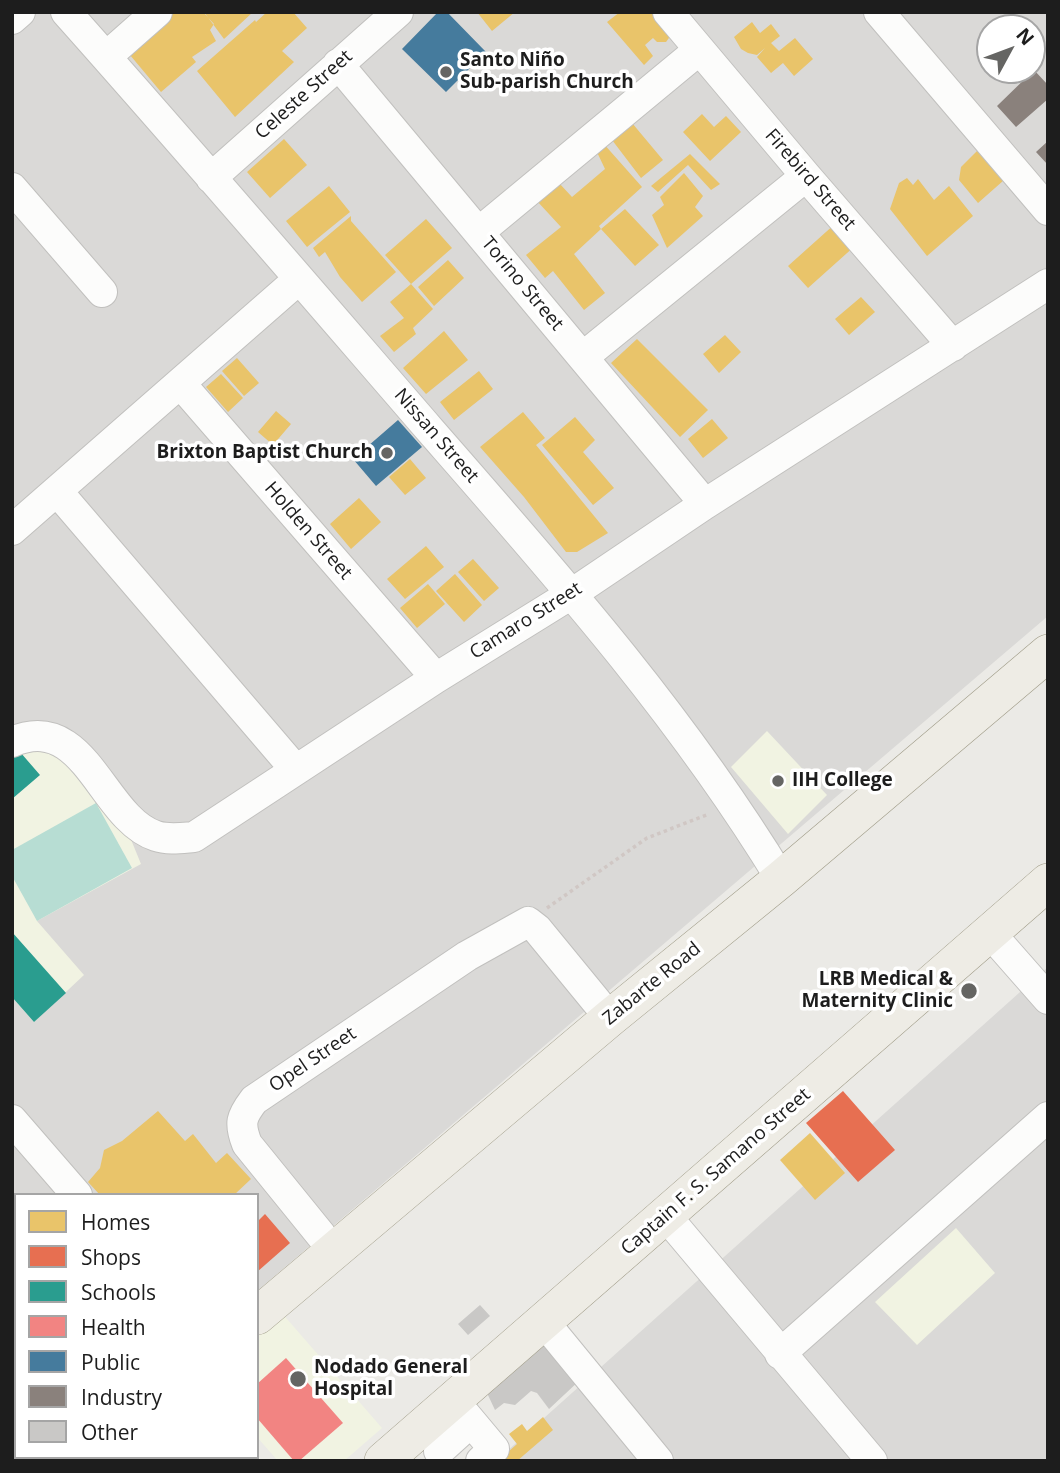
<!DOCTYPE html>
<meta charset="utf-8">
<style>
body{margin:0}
#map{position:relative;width:1060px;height:1473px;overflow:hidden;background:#ebeae6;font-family:"Open Sans",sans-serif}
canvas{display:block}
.frame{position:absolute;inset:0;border:14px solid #1d1d1d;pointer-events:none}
.legend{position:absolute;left:14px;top:1193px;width:245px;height:266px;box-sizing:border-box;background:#fff;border:2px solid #a5a5a5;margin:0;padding:9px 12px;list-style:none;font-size:21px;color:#1d1d1d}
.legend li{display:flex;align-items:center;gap:14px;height:35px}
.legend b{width:35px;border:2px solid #a5a5a5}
.north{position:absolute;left:976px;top:14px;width:70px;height:70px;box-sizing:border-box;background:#fff;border:2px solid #a5a5a5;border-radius:50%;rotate:49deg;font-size:19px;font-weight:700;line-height:28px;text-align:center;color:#1d1d1d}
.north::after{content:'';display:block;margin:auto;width:24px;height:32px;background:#656563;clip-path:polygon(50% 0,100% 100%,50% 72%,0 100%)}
</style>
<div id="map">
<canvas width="1060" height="1473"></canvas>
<div class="frame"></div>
<ul class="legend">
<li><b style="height:19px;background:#e9c46a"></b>Homes</li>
<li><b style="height:19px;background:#e76f51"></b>Shops</li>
<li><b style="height:19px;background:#2a9d8f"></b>Schools</li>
<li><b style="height:19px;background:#f28482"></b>Health</li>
<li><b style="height:19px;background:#457b9d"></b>Public</li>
<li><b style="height:19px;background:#8a817c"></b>Industry</li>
<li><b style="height:19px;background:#c9c8c6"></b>Other</li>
</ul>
<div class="north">N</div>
</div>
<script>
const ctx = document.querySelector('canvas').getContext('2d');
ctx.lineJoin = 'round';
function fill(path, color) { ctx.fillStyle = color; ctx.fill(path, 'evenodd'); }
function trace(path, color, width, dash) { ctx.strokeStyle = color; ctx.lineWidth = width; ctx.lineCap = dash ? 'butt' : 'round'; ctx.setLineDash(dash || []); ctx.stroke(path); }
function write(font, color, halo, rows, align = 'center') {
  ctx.font = font + ' "Open Sans",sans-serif'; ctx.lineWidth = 7; ctx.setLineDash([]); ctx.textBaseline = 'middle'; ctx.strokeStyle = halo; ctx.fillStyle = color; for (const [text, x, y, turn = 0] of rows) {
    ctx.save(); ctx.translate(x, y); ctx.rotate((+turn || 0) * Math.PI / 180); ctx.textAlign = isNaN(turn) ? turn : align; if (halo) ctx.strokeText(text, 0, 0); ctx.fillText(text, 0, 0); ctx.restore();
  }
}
const residential = new Path2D(`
 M12,12h1036v604l-791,675v-96h-241v262h49l-4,4h-49zM990,28h42v42h-42z
 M1048,967v494h-552l48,-43z`);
const education = new Path2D(`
 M767,731l60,64 -39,39 -57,-67z
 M38,737l85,83 18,44 -104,57 47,54 -50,47 -22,-25v-250z
 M956,1228l39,45 -78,72 -42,-43z
 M280,1311l102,117 -38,33h-66l-21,-24v-107z`);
const pitch = new Path2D(`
 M96,803l36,65 -95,53 -25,-45v-26z`);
const homes = new Path2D(`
 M175,12h28l11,12 -4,6 6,11 -24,16 4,5 -35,30 -31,-37z
 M204,12h49l-29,27z
 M267,12h26l14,16 -25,23 12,11 -59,55 -38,-46 58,-51 1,2z
 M477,12h38l-23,19z
 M620,12h36l18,19 -8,11h-9l-4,-4 -8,7 8,11 -9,9 -37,-43z
 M752,22l8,11 11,-9 9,12 -9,7 8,8 16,-13 18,21 -19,17 -11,-13 -12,10 -14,-16 8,-9 -8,7 -9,-2 -7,-4 -7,-12z
 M702,114l12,13 12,-11 15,16 -31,29 -27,-29z
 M627,117l36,43 -22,18 -32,-42z
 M284,139l23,26 -37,33 -23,-26z
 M603,143l39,44 -43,39 2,3 -27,25 31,39 -21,17 -31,-39 -8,7 -19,-23 35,-28 -24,-26 22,-18 13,14 33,-28 -9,-19z
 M985,143l27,30 -34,30 -19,-23 2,-13z
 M690,154l30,30 -9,6 -23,-25 -30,27 -7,-6z
 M684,173l19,23 -8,11 8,9 -36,32 -15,-33 12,-10 -4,-8z
 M907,178l6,7 5,-6 16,21 15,-14 24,30 -46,40 -37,-47 9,-26z
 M329,186l21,26 -43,35 -21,-26z
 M625,209l34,36 -24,21 -34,-37z
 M351,216v5l45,51 -34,30 -22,-25 -15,-25 -6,5 -6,-9z
 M426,219l26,29 -41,36 22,25 -20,19 3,6 -22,18 -14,-16 24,-18 -14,-16 21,-18 -26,-29z
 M836,223l20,22 -48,43 -20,-22z
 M448,260l16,18 -30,28 -16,-19z
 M861,297l14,15 -26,23 -14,-16z
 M444,331l24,29 -42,34 -23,-26z
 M725,335l16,17 -22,21 -16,-19z
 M637,339l71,71 -28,27 -69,-74z
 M237,358l22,25 -15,13 -22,-25z
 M479,371l14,18 -39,31 -14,-18z
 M221,374l22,24 -15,14 -22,-25z
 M276,411l15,13 -18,21 -15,-13z
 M523,412l22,26 -9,7 72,88 -31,19h-11l-42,-55 -44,-50z
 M575,417l20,23 -12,12 31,36 -21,17 -51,-60z
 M712,419l16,19 -25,20 -15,-19z
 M410,459l16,19 -21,17 -16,-18z
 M359,498l22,24 -30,27 -21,-25z
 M426,546l18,21 -39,32 -18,-20z
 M473,559l26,29 -15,13 -26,-29z
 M455,574l27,31 -18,17 -28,-31z
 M428,584l17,20 -28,24 -17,-20z
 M158,1111l27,30 8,-7 23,29 11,-10 24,26 -17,16h-134l-12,-13 12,-14 4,-18 18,-9z
 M810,1133l35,40 -30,27 -35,-40z
 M543,1417l10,13 -36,31h-19l19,-17 -8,-10 13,-10 5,7z
 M12,1424l4,4v29h32l3,4h-39z`);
const shops = new Path2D(`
 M843,1091l52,59 -37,32 -52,-59z
 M265,1214l25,29 -33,29v-50z
 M162,1457h49l-4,4h-42z`);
const schools = new Path2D(`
 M14,745l26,30 -28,24v-52z
 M12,932l54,61 -32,29 -22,-25z`);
const health = new Path2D(`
 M286,1358l57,65 -44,38h-5l-37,-43v-34z`);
const public = new Path2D(`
 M438,12h9l39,40 -40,40 -44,-43z
 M398,420l24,27 -46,39 -23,-27z`);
const industry = new Path2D(`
 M1034,70l14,15v14l-32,28 -19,-21z
 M1048,141v24l-12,-13z`);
const building = new Path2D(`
 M480,1305l10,11 -22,19 -10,-11z
 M543,1339l37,41 -31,29 -12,-16 -6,-2 -16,14 -11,-2 -9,7 -8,-17z`);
const path = new Path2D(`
 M547,908l100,-70 62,-24`);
const minor = new Path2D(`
 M66,12c123,138 243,278 364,418 125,143 252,286 351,449
 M668,12l138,164 147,170
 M879,12l169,198
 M12,19l8,-7
 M106,57l51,-45
 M338,64l367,440
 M211,178l187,-166
 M12,188l90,104
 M479,232l220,-182
 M583,357l223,-181
 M180,383l256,295
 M57,491l238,278
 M12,530l287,-251
 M12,742c74,-32 89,76 144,94 12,4 25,2 38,1l242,-159 137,-85 132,-89 343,-220
 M990,933l58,66
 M12,1120l65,75
 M666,1216l206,245
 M333,1250l-86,-106c-8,-21 -6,-27 7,-44l213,-144 61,-34 9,7 73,89
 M544,1322l114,139
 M780,1354l268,-237
 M453,1400l41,49 -13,12
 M439,1451l32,-29`);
const major = new Path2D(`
 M257,1316l353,-298 171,-139 267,-226
 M82,1461l4,-4
 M383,1461l665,-579`);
const markers = [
 [446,72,7,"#656563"],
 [387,453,7,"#656563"],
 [778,781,7,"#656563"],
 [969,991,9,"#656563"],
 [298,1379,9,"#656563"]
];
const poiNames = [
 ["Santo Niño",460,61],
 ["Sub-parish Church",460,83],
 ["Brixton Baptist Church",373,453,"right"],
 ["IIH College",792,781],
 ["LRB Medical &",953,980,"right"],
 ["Maternity Clinic",953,1002,"right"],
 ["Nodado General",314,1368],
 ["Hospital",314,1390]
];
const streetNames = [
 ["Celeste Street",304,95,-42],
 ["Firebird Street",810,180,49],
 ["Torino Street",522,284,50],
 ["Nissan Street",436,436,49],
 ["Holden Street",308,531,49],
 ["Camaro Street",526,621,-32],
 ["Zabarte Road",652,984,-39],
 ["Opel Street",313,1060,-34],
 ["Captain F. S. Samano Street",716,1172,-41]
];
fill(residential, '#dad9d7');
fill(education, '#f1f3e2');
fill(pitch, '#b7ddd3');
fill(homes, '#e9c46a');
fill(shops, '#e76f51');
fill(schools, '#2a9d8f');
fill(health, '#f28482');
fill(public, '#457b9d');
fill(industry, '#8a817c');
fill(building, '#c9c8c6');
trace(minor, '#c1c0be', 32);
trace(major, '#9e9a86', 38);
trace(path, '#d0c7c4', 3.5, [3.5, 3.5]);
trace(minor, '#fcfcfb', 30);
trace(major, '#eeece5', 37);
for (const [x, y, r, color] of markers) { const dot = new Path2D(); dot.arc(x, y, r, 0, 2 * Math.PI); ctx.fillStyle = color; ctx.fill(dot); trace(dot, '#fff', 2.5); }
write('bold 19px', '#1d1d1d', '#fff', poiNames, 'left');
write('19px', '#1d1d1d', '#fff', streetNames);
</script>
